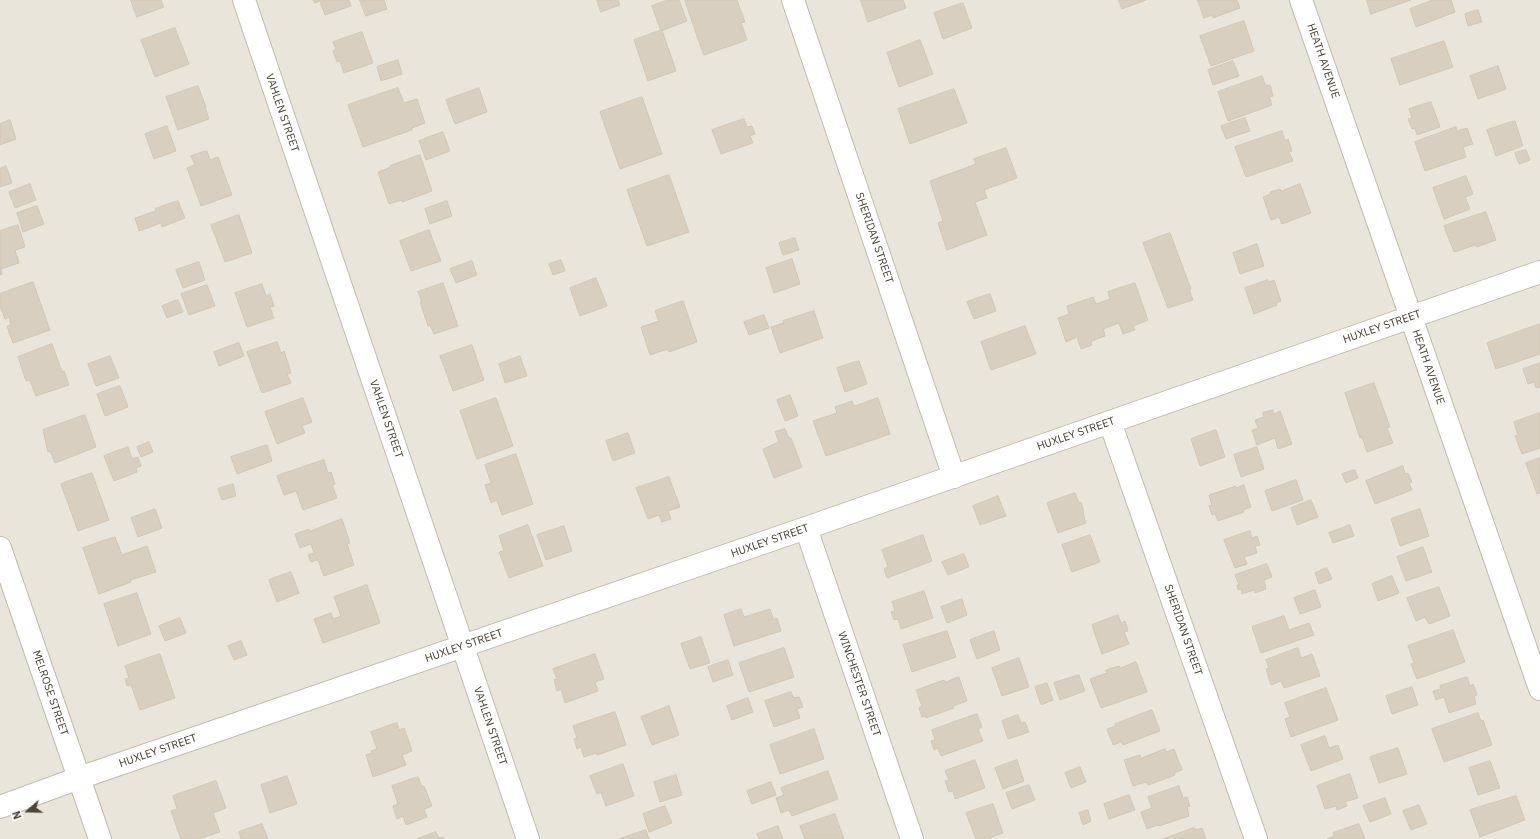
<!DOCTYPE html>
<style>
body{margin:0}
#map{position:relative;width:1540px;height:839px;overflow:hidden;background:#f6f3ec;font-family:"IBM Plex Sans",sans-serif}
canvas{display:block}
.north{position:absolute;left:8px;top:791px;width:40px;height:40px;-webkit-text-stroke:3px #fff;paint-order:stroke;rotate:250deg;font-size:11px;font-weight:700;line-height:16px;text-align:center;color:#4b4439}
.north::after{content:'';display:block;margin:auto;width:14px;height:18px;background:#4b4439;clip-path:polygon(50% 0,100% 100%,50% 72%,0 100%)}
</style>
<div id="map">
<canvas width="1540" height="839"></canvas>
<div class="north">N</div>
</div>
<script>
const ctx = document.querySelector('canvas').getContext('2d');
ctx.lineJoin = 'round';
function fill(path, color) { ctx.fillStyle = color; ctx.fill(path, 'evenodd'); }
function trace(path, color, width, dash) { ctx.strokeStyle = color; ctx.lineWidth = width; ctx.lineCap = dash ? 'butt' : 'round'; ctx.setLineDash(dash || []); ctx.stroke(path); }
function write(font, color, halo, rows, align = 'center') {
  ctx.font = font + ' "IBM Plex Sans",sans-serif'; ctx.lineWidth = 3.5; ctx.setLineDash([]); ctx.textBaseline = 'middle'; ctx.strokeStyle = halo; ctx.fillStyle = color; for (const [text, x, y, turn = 0] of rows) {
    ctx.save(); ctx.translate(x, y); ctx.rotate((+turn || 0) * Math.PI / 180); ctx.textAlign = isNaN(turn) ? turn : align; if (halo) ctx.strokeText(text, 0, 0); ctx.fillText(text, 0, 0); ctx.restore();
  }
}
const residential = new Path2D(`
 M0,0h1540v839h-1540z`);
const building = new Path2D(`
 M131,0h30l3,7 -27,10z
 M314,0h35l2,6 -26,9 -5,-14 -5,2z
 M360,0h24l3,9 -21,7z
 M597,0h21l2,5 -19,7z
 M668,0h11l8,21 -26,10 -9,-25z
 M685,0h52l8,22 -4,1 6,17 -43,15z
 M861,0h42l3,8 -38,14z
 M1119,0h27l-24,9z
 M1198,0h39l3,8 -27,10 -1,-3 -8,3z
 M1367,0h44l-40,14z
 M1433,0h18l4,12 -39,15 -6,-18z
 M963,3l9,25 -29,11 -9,-26z
 M1478,10l4,12 -14,4 -3,-12z
 M1244,21l10,30 -43,15 -11,-30z
 M175,28l14,36 -34,13 -14,-37z
 M662,30l14,41 -28,10 -14,-41z
 M362,32l11,31 -29,10 -4,-12 -3,1 -4,-11 3,-2 -3,-7z
 M920,40l13,34 -34,13 -12,-34z
 M1444,41l9,26 -53,18 -9,-26z
 M398,60l4,14 -21,7 -4,-14z
 M1233,61l6,15 -26,9 -5,-15z
 M1498,66l8,23 -28,10 -8,-23z
 M1262,76l4,10 4,-1 3,11 -4,1 3,8 -44,16 -10,-29z
 M198,86l8,21h-1l4,12 -31,11 -12,-33z
 M398,88l6,15 13,-4 8,24 -13,5v2l-49,17 -15,-42z
 M479,88l8,24 -32,12 -9,-24z
 M954,89l13,34 -57,21 -12,-35z
 M642,97l20,57 -42,15 -20,-57z
 M1431,102l9,25 -23,8 -2,-7 -3,1 -4,-10 4,-1 -3,-9z
 M1245,118l5,13 -24,8 -5,-13z
 M744,119l3,8 5,-1 3,8 -5,2 3,7 -32,11 -9,-24z
 M10,120l6,19 -16,6v-21z
 M1515,121l8,25 -27,10 -9,-26z
 M167,126l9,25 -22,8 -9,-25z
 M1456,127l1,4 10,-3 6,16 -10,3 3,10 -41,14 -10,-29z
 M1282,131l3,10 3,-2 4,12 -3,1 4,9 -47,16 -11,-30z
 M443,132l7,19 -24,9 -7,-19z
 M1006,148l11,30 -33,12 3,8 -12,4 12,33 -40,15 -9,-27 5,-2 -13,-40 46,-17 -2,-5z
 M1526,150l4,10 -11,4 -4,-11z
 M207,151l3,9 8,-3 14,38 -31,11 -14,-38 8,-3 -4,-9z
 M420,155l12,36 -30,11v-2l-13,4 -11,-32 13,-5 -1,-1z
 M6,166l6,17 -12,4v-18z
 M669,175l20,57 -42,14 -20,-56z
 M1466,176l7,18 -8,3 5,12 -26,10 -11,-31z
 M30,184l6,16 -21,8 -6,-16z
 M1300,184l11,29 -29,11 -3,-7 -8,3 -8,-23 8,-3 -1,-2 10,-3 1,2z
 M178,201l7,17 -23,9 -1,-4 -22,8 -4,-13 21,-7 -1,-2z
 M447,201l5,15 -22,8 -5,-15z
 M37,206l7,18 -21,8 -6,-19z
 M1486,212l10,28 -19,7 -1,-2 -22,7 -10,-26z
 M239,215l13,38 -27,9 -14,-37z
 M18,225l7,22 -10,3 4,13 -18,6 1,5 -2,1v-44z
 M429,230l12,31 -30,10 -11,-30z
 M1170,233l21,56 -2,1 4,10 -25,8 -25,-65z
 M795,238l4,12 -16,5 -4,-12z
 M1257,244l7,22 -24,8 -7,-21z
 M792,259l8,25 -26,9 -8,-25z
 M561,260l4,11 -12,4 -4,-11z
 M472,261l5,14 -21,8 -6,-14z
 M199,262l6,18 -22,8 -7,-18z
 M596,278l11,28 -27,10 -10,-28z
 M1268,280l1,2 5,-2 7,21 -5,2 1,2 -23,9 -9,-26z
 M33,282l17,48 -37,13 -6,-17 4,-1 -2,-8 -4,2 -5,-13v-12z
 M443,283l15,43 -24,8 -4,-9 -2,1 -8,-24h2l-4,-10z
 M1135,283l13,37 -15,6 2,4 -12,4 -4,-11 -16,6 2,7 -14,5 1,4 -11,4 -4,-12 -11,5 -8,-24 11,-4 -2,-8 26,-9 3,7 14,-5 -2,-7z
 M262,284l4,12 4,-2 4,12 -4,1 4,11 -27,9 -12,-34z
 M207,285l8,21 -26,9 -8,-21z
 M990,294l6,17 -22,8 -7,-17z
 M178,300l5,12 -16,6 -5,-12z
 M683,301l14,41 -28,10 -1,-3 -18,6 -9,-28 18,-6 -4,-10z
 M814,311l9,27 -43,15 -9,-26 13,-4 -1,-2z
 M764,315l5,13 -20,7 -5,-13z
 M1540,324v30l-44,15 -9,-26z
 M1025,326l11,28 -45,16 -10,-28z
 M277,342l4,11 3,-2 7,22 -4,1 4,9 -29,10 -15,-41z
 M239,343l5,13 -25,10 -5,-14z
 M52,344l10,28 2,-1 5,14 -33,11 -6,-16 -4,1 -8,-24z
 M472,345l12,35 -31,11 -13,-35z
 M110,356l9,22 -23,8 -8,-22z
 M520,356l7,20 -22,7 -6,-19z
 M859,361l8,23 -22,8 -8,-24z
 M1540,363v24l-4,1 -2,-6 -6,2 -5,-15z
 M1374,383l16,44 -3,1 6,15 -26,9 -5,-15 -2,1 -15,-45z
 M120,386l8,21 -23,9 -8,-22z
 M790,395l8,21 -13,5 -8,-21z
 M303,398l9,24 -10,4 3,7 -28,11 -12,-32z
 M496,398l17,48 -36,13 -17,-48z
 M878,398l12,36 -64,22 -13,-35 24,-8 -2,-6 17,-6 2,5z
 M1273,410l1,4 6,-3 12,33 -14,5 -3,-11 -18,7 -5,-15 6,-2 -3,-8 9,-3 -1,-4z
 M1540,413v35l-18,6 -7,-18 3,-1 -4,-13z
 M85,415l11,32 -41,16 -5,-12 -2,1 -5,-22z
 M785,429l4,9h2l11,29 -28,11 -11,-29 16,-7 -4,-10z
 M1216,430l9,27 -25,9 -9,-27z
 M628,433l7,20 -22,8 -7,-20z
 M149,442l4,10 -12,5 -4,-10z
 M267,445l5,16 -35,13 -6,-17z
 M128,447l4,12 6,-2 3,9 -5,2 1,4 -23,9 -10,-25z
 M1257,447l7,22 -23,8 -7,-22z
 M516,454l17,50 -31,11 -5,-15 -6,3 -6,-18 6,-2 -6,-18z
 M1540,458v35l-3,1 -11,-31z
 M324,460l4,13 3,-1 4,12 -3,1 5,13 -34,12 -7,-19 -12,4 -7,-19z
 M1403,466l2,8 3,-1 4,9 -3,1 3,7 -37,14 -9,-23z
 M1355,470l3,8 -12,5 -4,-9z
 M92,473l17,47 -31,11 -17,-47z
 M669,477l11,30 -12,4 3,8 -9,3 -3,-7 -11,4 -12,-31z
 M1296,480l7,20 -31,11 -7,-20z
 M233,484l3,12 -14,4 -4,-11z
 M1244,485l7,22 -8,3 1,2 -26,9 -3,-7 -3,1 -3,-9 3,-1 -3,-10 27,-9v2z
 M1075,493l4,10 2,-1 3,10 -1,1 3,10 -28,10 -11,-30z
 M998,496l8,20 -26,9 -7,-19z
 M1311,500l7,17 -21,8 -6,-17z
 M155,509l7,19 -24,9 -7,-19z
 M1420,509l9,27 -29,10 -9,-27z
 M342,519l8,24 -3,1 7,21 -30,11 -6,-16 -7,2 -3,-7 6,-2 -3,-9 -11,4 -5,-14 14,-5 1,2z
 M528,525l15,41 -34,12 -10,-26 5,-1 -5,-15z
 M1350,525l4,11 -21,7 -4,-10z
 M564,526l8,25 -26,9 -9,-25z
 M1250,531l2,7 5,-2 3,9 -5,1 2,7 -13,4 3,7 -12,4 -11,-28z
 M923,535l9,26 -45,17 -3,-9 4,-2 -6,-17z
 M1090,535l10,27 -28,10 -10,-27z
 M115,537l7,18 25,-9 9,26 -26,8 1,2 -32,12 -16,-46z
 M1423,547l9,25 -26,9 -9,-24z
 M964,554l5,13 -21,8 -6,-13z
 M1267,564l5,13 -8,3 2,9 -11,4 -1,-3 -12,4 -1,-5 -3,1 -1,-5h2l-4,-10z
 M1327,568l5,11 -13,5 -4,-11z
 M291,572l8,21 -22,9 -8,-22z
 M1392,576l7,17 -21,8 -6,-17z
 M367,585l13,38 -57,20 -9,-24 17,-6 2,6 8,-3 -7,-19z
 M1439,587l11,29 -21,8 -4,-7 -9,4 -9,-23z
 M1315,590l6,17 -21,7 -6,-16z
 M924,591l9,27 -32,11 -3,-10 -4,1 -3,-8 4,-1 -3,-9z
 M137,593l14,41 -33,12 -14,-42z
 M962,599l5,16 -20,8 -6,-16z
 M741,609l3,8 26,-8 3,9 -5,2v1l9,-3 4,13 -47,15 -10,-31z
 M1118,615l3,8 4,-2 3,10 -4,1 5,12 -27,10 -10,-29z
 M1284,616l5,14 20,-7 5,12 -53,18 -9,-26z
 M180,618l6,15 -21,8 -6,-15z
 M1453,630l12,32 -48,17 -6,-15 3,-1 -6,-17z
 M947,631l9,26 -44,15 -9,-27z
 M994,631l6,19 -23,9 -7,-19z
 M701,637l9,26 -20,6 -9,-25z
 M241,641l6,14 -13,5 -6,-14z
 M784,648l10,29 -45,15 -10,-29z
 M1298,648l3,10 11,-4 8,22 -36,12 -3,-7 -10,4 -5,-16 3,-1 -3,-8z
 M160,654l15,44 -35,12 -9,-25 -4,1 -2,-7 4,-1 -4,-12z
 M595,654l9,25 -9,3 3,9 -33,12 -4,-14 -4,2 -3,-11 3,-1 -4,-10z
 M1019,658l10,29 -27,9 -10,-28z
 M728,660l5,15 -20,7 -5,-15z
 M1136,662l11,30 -46,16 -11,-29 17,-6 -1,-3 13,-4 1,2z
 M1079,675l6,16 -25,9 -6,-17z
 M959,677l8,24 -14,5 1,2 -28,10v-2l-4,1 -3,-9 3,-2 -6,-16 28,-10 1,2z
 M1467,677l3,9 3,-2 4,11 -3,1 2,8 -27,9 -5,-16 -8,3 -3,-9 8,-2 -1,-3z
 M1047,683l6,17 -12,5 -6,-18z
 M1412,687l6,18 -26,9 -6,-18z
 M1326,688l12,32 -47,17 -6,-18 5,-2 -5,-14z
 M791,692l3,6 5,-1 4,10 -6,2 3,9 -26,9 -9,-26z
 M748,698l5,14 -21,8 -5,-14z
 M669,706l10,29 -27,10 -11,-28z
 M1152,710l8,21 -37,14 -2,-3 -8,3 -6,-16 9,-3 -1,-2z
 M615,712l11,33 -29,10 -1,-2 -12,4 -3,-10 -4,2 -3,-10 3,-1 -4,-12z
 M1478,713l3,8 2,-1 9,25 -48,17 -12,-33z
 M977,714l5,13 -4,2 5,12 -42,15 -3,-8 -4,2 -3,-9 4,-1 -3,-10z
 M1018,715l3,8 4,-1 4,10 -21,7 -6,-18z
 M397,723l2,7 5,-2 8,23 -10,4 4,10 -33,12 -7,-22 6,-2 -1,-2 6,-2 -6,-17z
 M814,729l10,30 -44,15 -10,-29z
 M1325,736l4,12 9,-3 5,14 -32,12 -10,-26z
 M1398,748l9,26 -28,9 -9,-26z
 M1165,749l1,3 8,-3 8,21 -8,3 1,2 -27,10 -2,-3 -13,4 -9,-26 16,-5 1,3z
 M975,760l10,28 -30,11 -2,-8 -4,1 -4,-11 4,-1 -4,-9z
 M1017,760l7,21 -21,8 -8,-21z
 M1490,761l10,27 -22,7 -9,-27z
 M623,764l11,32 -28,10 -5,-14 -4,2 -7,-18z
 M1080,767l6,15 -15,6 -6,-15z
 M828,771l10,28 -46,17 -3,-6 -8,3 -5,-15 8,-3 -3,-7z
 M1350,774l8,24 -13,4 2,4 -10,4 -1,-4 -11,3 -8,-23z
 M676,775l6,20 -22,7 -6,-20z
 M287,776l10,28 -27,9 -9,-28z
 M418,777l4,10 2,-1 8,20 -8,3 3,8 -21,8 -3,-9 -6,3 -4,-13 5,-2 -6,-18z
 M216,781l10,27 -13,5 7,19 -21,7h-18l-10,-28 6,-2 -4,-13z
 M771,782l5,13 -24,9 -5,-13z
 M1029,785l6,15 -23,9 -6,-16z
 M1179,786l4,12 4,-1 3,9 -3,1 2,9 -30,10 -1,-1 -11,4 -6,-17 11,-4 -4,-11z
 M1129,795l6,15 -26,9 -5,-15z
 M1516,796l9,24 -45,17 -10,-27z
 M1385,798l6,16 -21,8 -7,-16z
 M993,804l10,29 -16,6h-11l-10,-26z
 M1419,805l8,19 -16,6 -8,-19z
 M665,806l7,17 -23,9 -6,-18z
 M1088,810l3,11 -8,4 -4,-12z
 M835,814l9,25h-39l-5,-13z
 M262,824l6,15h-27l-2,-7z
 M1359,824l6,15h-38l7,-3 -1,-3z
 M778,826l5,13h-24l-2,-5z
 M1194,828l1,2 7,-2 4,11h-43z
 M646,830l3,9h-30z
 M436,832l3,6 4,-1 1,2h-27z`);
const minor = new Path2D(`
 M244,0l284,839
 M793,0l161,477
 M1301,0l239,689
 M1110,422l146,417
 M806,528l106,311
 M0,548l100,291
 M0,807l79,-29 727,-250 734,-256`);
const streetNames = [
 ["HEATH AVENUE",1323,61,71],
 ["VAHLEN STREET",282,113,71],
 ["SHERIDAN STREET",874,238,71],
 ["HUXLEY STREET",1382,327,-19],
 ["HEATH AVENUE",1428,367,71],
 ["VAHLEN STREET",386,419,71],
 ["HUXLEY STREET",1076,434,-19],
 ["HUXLEY STREET",770,541,-19],
 ["SHERIDAN STREET",1183,630,71],
 ["HUXLEY STREET",464,646,-19],
 ["WINCHESTER STREET",859,684,71],
 ["MELROSE STREET",50,693,71],
 ["VAHLEN STREET",490,726,71],
 ["HUXLEY STREET",158,751,-19]
];
fill(residential, '#eae5da');
fill(building, '#d8cfc1');
trace(building, '#d3c7b4', 1);
trace(minor, '#c2bbae', 24);
trace(minor, '#fff', 22);
write('11px', '#4b4439', '#fff', streetNames);
</script>
